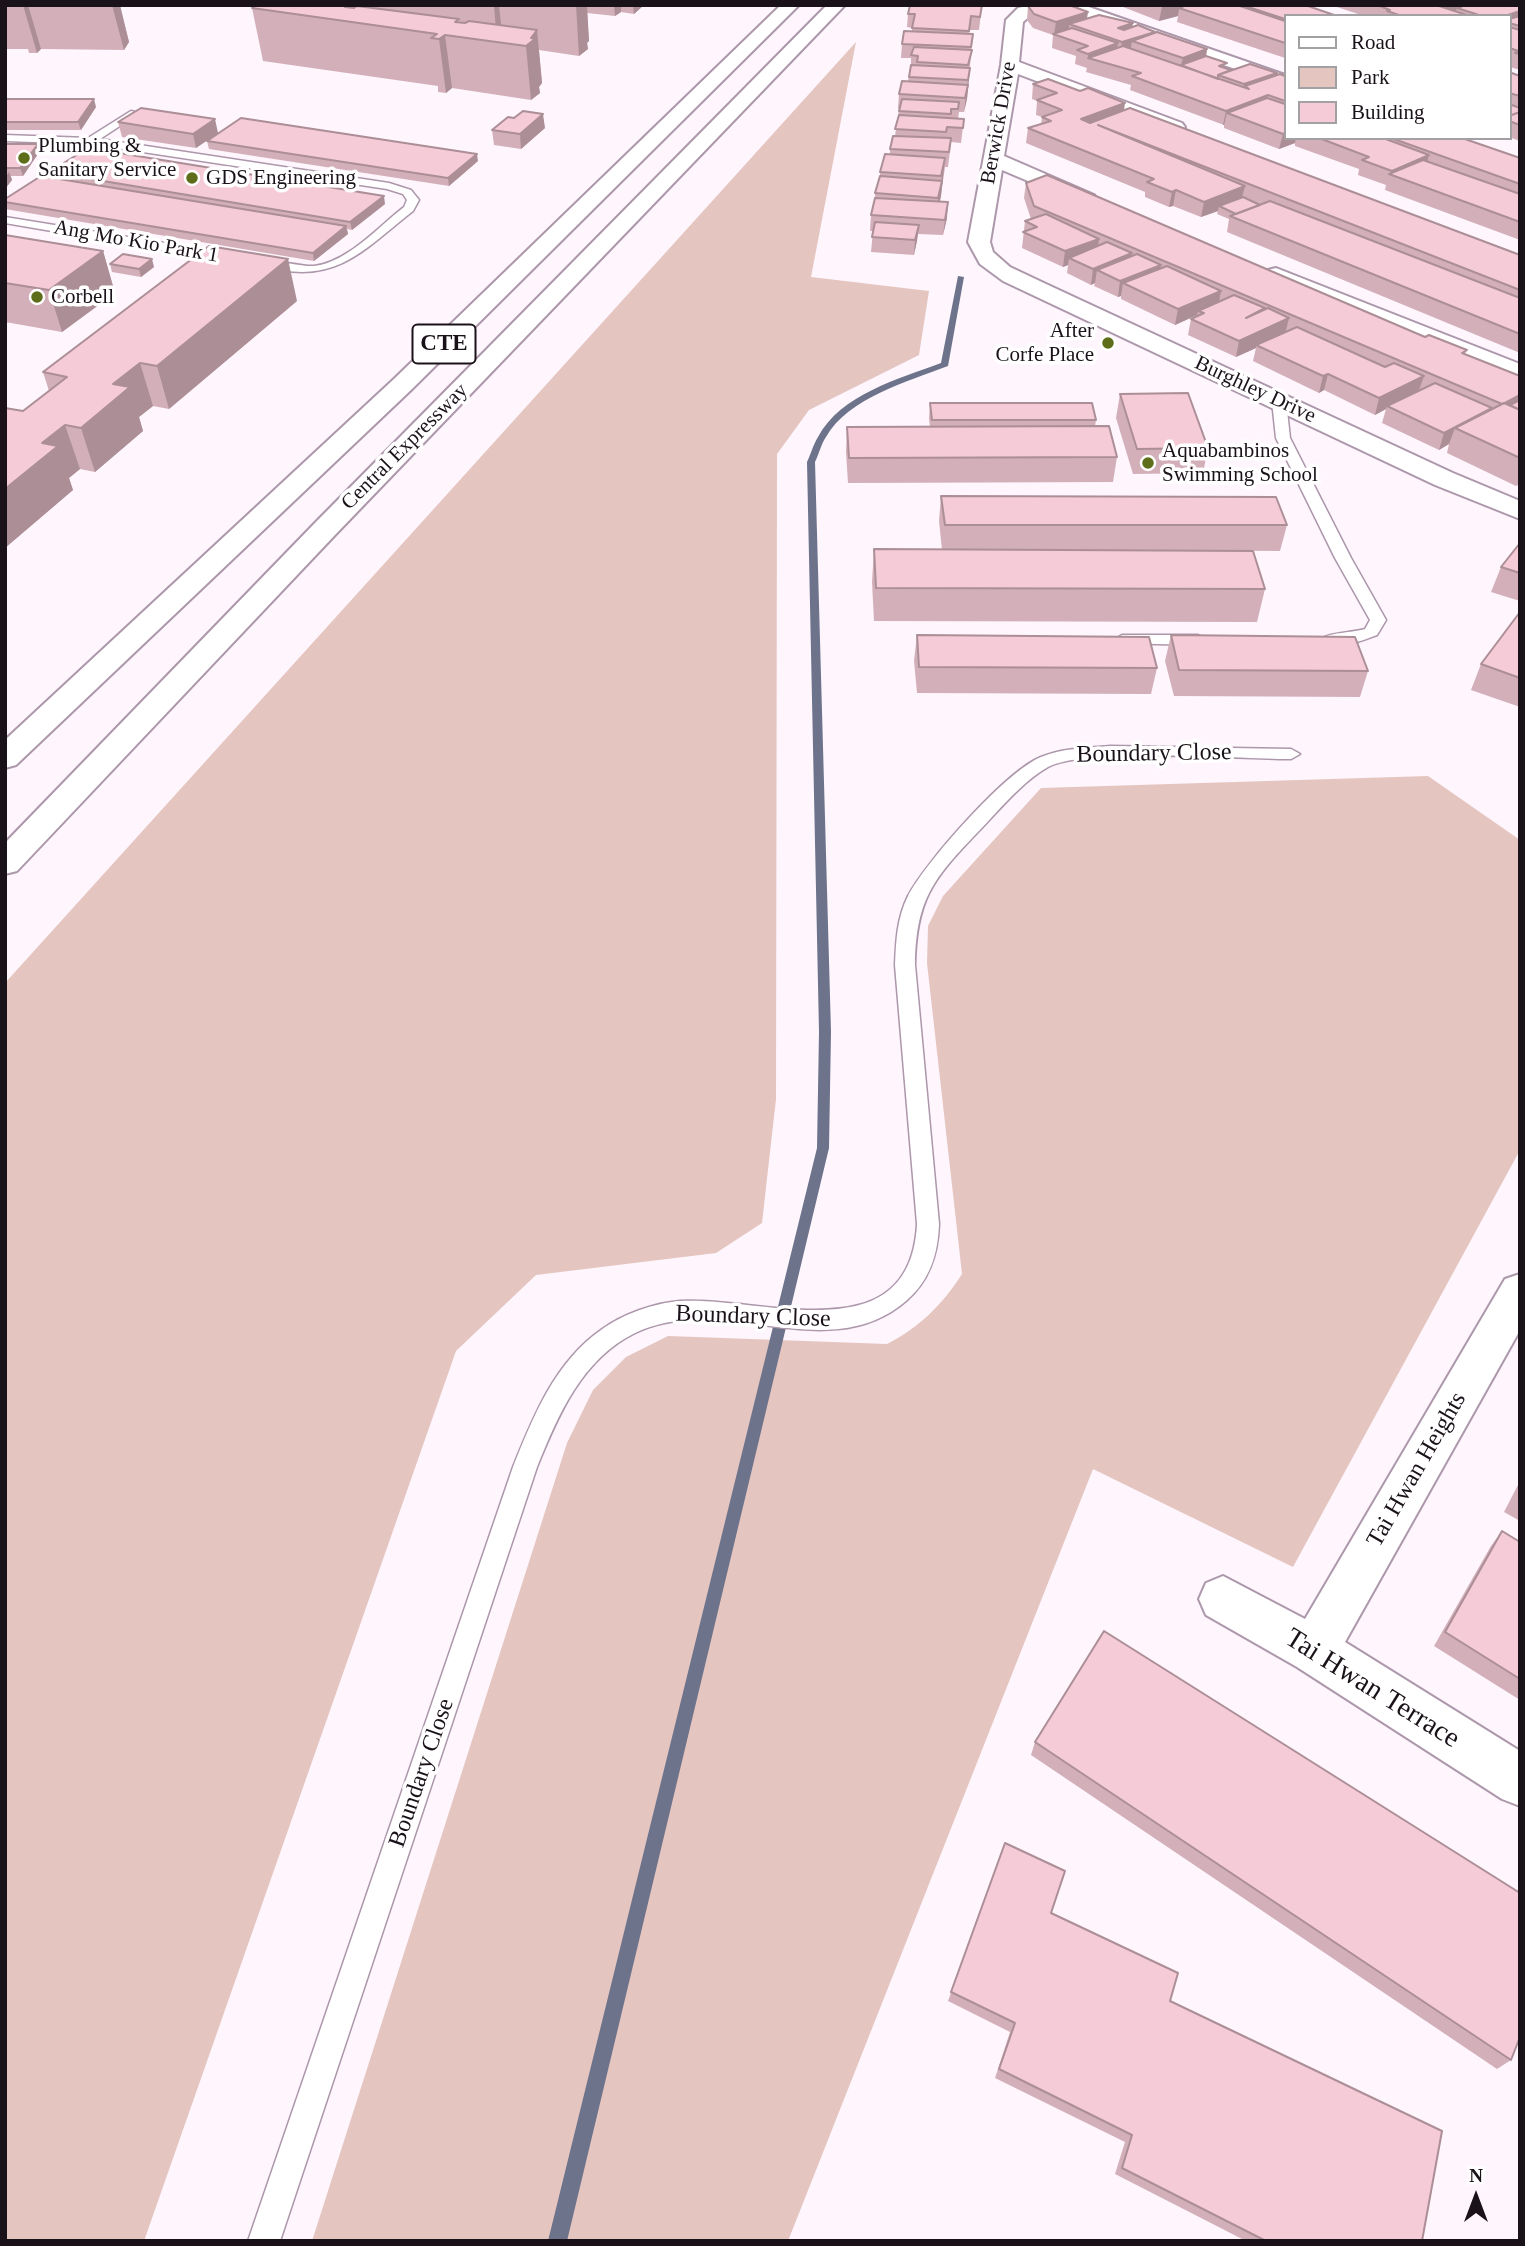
<!DOCTYPE html>
<style>
body{margin:0}
#map{position:relative;width:1525px;height:2246px;overflow:hidden;background:#fef5fd;font-family:"Times New Roman",serif}
canvas{display:block}
.frame{position:absolute;inset:0;border:7px solid #1a1219;pointer-events:none}
.legend{position:absolute;left:1284px;top:14px;width:228px;height:126px;box-sizing:border-box;background:#fff;border:2px solid #a3a0a3;margin:0;padding:9px 12px;list-style:none;font-size:21px;color:#1a1219}
.legend li{display:flex;align-items:center;gap:14px;height:35px}
.legend b{width:35px;border:2px solid #a3a0a3}
.north{position:absolute;left:1441px;top:2162px;width:70px;height:70px;-webkit-text-stroke:5px #fff;paint-order:stroke;rotate:0deg;font-size:19px;font-weight:700;line-height:28px;text-align:center;color:#1a1219}
.north::after{content:'';display:block;margin:auto;width:24px;height:32px;background:#1a1219;clip-path:polygon(50% 0,100% 100%,50% 72%,0 100%)}
</style>
<div id="map">
<canvas width="1525" height="2246"></canvas>
<div class="frame"></div>
<ul class="legend">
<li><b style="height:9px;background:#fff"></b>Road</li>
<li><b style="height:19px;background:#e5c5c0"></b>Park</li>
<li><b style="height:19px;background:#f5cbd7"></b>Building</li>
</ul>
<div class="north">N</div>
</div>
<script>
const ctx = document.querySelector('canvas').getContext('2d');
ctx.lineJoin = 'round';
function fill(path, color) { ctx.fillStyle = color; ctx.fill(path, 'evenodd'); }
function trace(path, color, width, dash) { ctx.strokeStyle = color; ctx.lineWidth = width; ctx.lineCap = dash ? 'butt' : 'round'; ctx.setLineDash(dash || []); ctx.stroke(path); }
function write(font, color, halo, rows, align = 'center') {
  ctx.font = font + ' "Times New Roman",serif'; ctx.lineWidth = 7; ctx.setLineDash([]); ctx.textBaseline = 'middle'; ctx.strokeStyle = halo; ctx.fillStyle = color; for (const [text, x, y, turn = 0] of rows) {
    ctx.save(); ctx.translate(x, y); ctx.rotate((+turn || 0) * Math.PI / 180); ctx.textAlign = isNaN(turn) ? turn : align; if (halo) ctx.strokeText(text, 0, 0); ctx.fillText(text, 0, 0); ctx.restore();
  }
}
const green = new Path2D(`
 M856,42l-45,235 118,14 -10,64 -110,55 -32,44 -1,645 -14,124 -46,30 -180,22 -80,76 -312,890h-139v-1258z
 M1428,776l92,64v310l-227,417 -200,-98 -305,772h-476l255,-798 26,-53 33,-33 42,-21 219,8c33,-17 55,-39 75,-70l-35,-311 1,-37 15,-30 98,-108z`);
const stream = new Path2D(`
 M958,276l6,1 -16,89c-39,15 -100,32 -122,71 -5,7 -7,17 -11,25l16,570 -2,116 -262,1093h-19l269,-1093 2,-116 -12,-570c4,-8 6,-17 11,-25 23,-43 81,-58 123,-74z`);
const lane = new Path2D(`
 M131,111l4,1v4l-35,23 289,44 22,7 8,10 -6,11c-43,33 -72,70 -131,59 -9,-1 -19,-2 -26,-7 9,-7 43,4 58,3 34,-4 64,-39 90,-59l3,-7 -4,-6 -16,-5 -297,-45 -85,-3v-6l83,3z
 M5,217l222,36 6,4 -6,4 -222,-38z
 M1279,397l7,4 4,37 61,120 35,62 -9,15c-16,6 -42,17 -56,4 9,-7 31,-6 44,-10l5,-9 -35,-62 -59,-120 -4,-37z
 M1122,635h76l8,5 -8,5 -82,-2 -2,-3z
 M1110,746l181,3 9,5 -9,5c-48,0 -207,-12 -243,8 -29,17 -50,45 -73,68 -43,45 -59,66 -60,130l24,259c-1,30 -9,56 -32,76 -78,69 -185,-9 -272,33 -53,26 -77,82 -98,134l-257,774h-32l265,-774c20,-50 42,-105 88,-137 22,-16 53,-27 79,-29 82,-5 230,54 237,-77l-22,-259c1,-24 2,-47 13,-69 17,-33 98,-125 133,-139 22,-9 45,-9 69,-11z`);
const street = new Path2D(`
 M1031,5h52l202,70v11l-225,-77 -30,7 -7,6 -4,40 163,61 3,4 -3,4h-14l-150,-57 -14,82 90,39 3,4 -3,4h-14l-78,-33 -12,72 3,10 17,15 36,17 407,189 67,28v18l-85,-34 -432,-204 -23,-17 -12,-22 33,-177 5,-45 12,-12z
 M1276,268l244,96v16l-252,-100 -3,-5 3,-5z
 M1520,1274v56l-175,312 175,109v55l-18,-7 -205,-132 -91,-52 -7,-16 7,-16 17,-7 82,43 200,-340z`);
const highway = new Path2D(`
 M781,5h18l-387,384 -396,376 -11,3v-28l389,-361z
 M827,5h18l-511,531 -317,335 -12,3v-31l309,-319z`);
const wall = new Path2D(`
 M5,5h250l-2,2h-133l9,35 -5,8 -83,-1 -4,4h-8l-1,-4h-23z
 M257,5h242l2,20 -2,-20h145l-10,9 -13,-2 -6,4 -28,-3 2,28 -2,2 1,6 -9,7 -40,-6 3,33 -3,4 1,6 -9,7 -79,-12 -6,5 -8,-1v-6l-175,-25 -11,-53z
 M982,5l-3,25h-10v4h4l-6,65 -3,13h-5l-1,7h6l-3,24 -10,-1 -3,25h-3l-5,35 7,16 -4,17 -25,-1 -4,21 -43,-3 2,-21h-3l1,-16 4,-14v-8l5,-15v-6l10,-17v-6l5,-13 4,-27 -1,-1 1,-14 9,-13 3,-14v-9h-10l1,-14 10,-12v-4l-5,-1 1,-13z
 M1118,5h187l-20,11v42l-108,-36 1,-6 -19,5z
 M1331,5h186l3,1v64l-10,-3 1,-3h-2v-48h-145z
 M1028,6l127,26v1l52,16 -1,7 20,12 5,2 46,3 -1,3h9v62h177l58,20v82l-135,-50 1,-5 -28,-10 1,-6 -64,-23v-3l-16,6 -55,-21v-3l-94,-35 1,-5 -45,-13 1,-4 -12,-4 1,-8 -24,-8 1,-13 -20,-7 -6,-8z
 M1509,72l11,4v65l-11,-4z
 M1033,84l91,26 396,145v98l-293,-121 2,-13 -12,-5 1,-3 -17,6 -28,-11 -4,1 -24,-10v-5l-119,-49 2,-15 13,-4 1,-7 -6,-2 1,-14 -5,-2z
 M5,99l91,8 -15,23h-76z
 M118,122l100,11 -22,15 -74,-11z
 M545,128l-24,21 -27,-4 -2,-15z
 M207,141l271,20 -29,25 -240,-37z
 M5,144l35,7 -17,25h-12l1,4 -7,9z
 M49,172l336,32 -33,26 -5,-1 1,5 -34,27 -309,-52v-10l46,-21z
 M1026,183l399,154 42,13 -2,4 55,22v108l-4,2 -69,-33 2,-9 -10,6 -57,-27 4,-14 -11,6 -51,-25 -5,3 -66,-32 3,-13 -20,9 -48,-22 3,-16 6,-4 -22,10 -54,-26v-3l-3,1 -24,-11 1,-3 -4,2 -24,-12 1,-8 -5,2 -41,-19 3,-27 6,-2 -7,-21z
 M5,235l98,16 12,42 -53,39 -57,-10z
 M110,264l44,3 -13,10 -29,-5z
 M297,301l-128,108 -16,-3 -14,11 4,14 -48,41 -15,-3 -11,9 4,12 -68,58v-140l18,3 26,-20 -6,-19z
 M1120,394l88,54 -5,25 -70,1 -17,-56z
 M930,403l166,17 -1,6 22,31 -4,25 -265,1 -2,-31 1,-25h83l-1,-8z
 M941,496l346,29 -7,26 -132,-1 117,39 -8,33 -383,-1 -2,-39 2,-33 68,1 -3,-29z
 M1520,543v58l-29,-9 10,-25z
 M1520,612v95l-49,-17 10,-26z
 M917,635l240,33 -6,26 -234,-1 -3,-32z
 M1171,635l197,36 -8,26 -186,-1 -9,-35z
 M1520,1481v40l-16,-9z
 M1502,1531l18,11v158l-86,-54 57,-100z
 M1035,1742l476,318 -14,9 -466,-314z
 M1005,1843l46,70 119,88 252,240h-176l-131,-67 10,-32 -130,-64 15,-46 -62,-31z`);
const shadedWall = new Path2D(`
 M23,5h5l13,44 -4,4z
 M112,5h8l9,37 -5,8z
 M494,5h5l4,38 -6,-1z
 M576,5h11l2,36 -2,2 1,6 -9,7z
 M614,5h7v7l-6,4z
 M633,5h11l-10,9z
 M1169,5h31l-21,3 -1,8 -19,5 3,-14z
 M1443,5h37l-23,3 -2,7 -15,1z
 M1520,11v12h-11v-7h-4z
 M1088,12l-2,13 -17,-1v7l-15,3 2,-12z
 M1133,23l-2,14 -13,-9z
 M537,30l5,53 -3,4 1,6 -9,7 -5,-54z
 M1155,32l-2,14 -21,-5 -2,12 -11,3 3,-14z
 M445,35l7,53 -6,5 -7,-54z
 M1118,43l-2,14 -28,1v-4z
 M1207,49l-2,14 -24,2 2,-7z
 M970,68l-3,31 -3,13 4,-32z
 M1277,73l-3,14 -25,2 -4,-3 -2,12 -2,1 3,-15z
 M1268,95l-3,15 -38,3 -3,12h-1l3,-14z
 M94,99l2,8 -15,23 -3,-8z
 M1125,103l-2,14 -25,9 -17,-7z
 M543,114l2,14 -24,21 -1,-15z
 M215,119l3,14 -22,15 -3,-14z
 M1285,133v5h11l-1,5 -16,6 4,-15z
 M38,144l2,7 -17,25 -3,-8z
 M477,154l1,7 -29,25 -1,-8z
 M1429,155l-4,15 -34,5 1,-4z
 M945,158l-4,38 -4,17 1,-15z
 M9,172l3,8 -7,9v-11z
 M1245,186l-4,15 -22,5 -1,5 -17,6 3,-15z
 M1176,190l-3,16 -4,1 3,-15z
 M384,196l1,8 -33,26 -2,-8z
 M948,202l-1,16 -4,17 2,-15z
 M919,225l-2,16 -3,14 1,-15z
 M346,226l2,8 -34,27 -1,-8z
 M1099,239l-2,15 -28,4 -1,7 -5,2 2,-16z
 M103,251l12,42 -53,39 -13,-42z
 M1132,253l-3,16 -32,1 -2,13 -4,2 2,-16z
 M152,259l2,8 -13,10 -2,-8z
 M288,259l9,42 -128,108 -12,-43z
 M1161,265l-3,16 -35,2 -2,13 -3,1 2,-16z
 M1221,291l-3,16 -20,4 -1,4 -22,10 3,-16z
 M1289,318l-4,16 -29,11v3l-20,9 3,-16z
 M140,363l13,43 -14,11 4,14 -48,41 -14,-44 32,-44z
 M1328,374l-4,16 -5,3 4,-17z
 M1424,376l-6,17 -31,13 -1,3 -11,6 4,-17z
 M1520,395v13l-17,-3z
 M1492,408l-37,20 -6,16 -10,6 5,-17z
 M65,425l15,44 -11,9 4,12 -68,58v-59l37,-46z`);
const building = new Path2D(`
 M257,5h90l-2,2 9,1 3,-2 102,13 -4,3 10,1 4,-2 68,9 -6,8 4,1 -9,7 -81,-11 -6,4 -8,-1 6,-4 -185,-26z
 M910,5h72l-2,12 -9,-1 -2,15 -57,-3 3,-14h-7z
 M1032,5h37l19,7 -32,10 -22,-8 -6,-8z
 M1187,5h50l48,16v22l-106,-35z
 M1242,5h63l32,11h-52v3z
 M1377,5h59l34,11h-68l-15,-5 3,-1z
 M1466,5h51l3,1v5l-15,5h-23l-25,-8z
 M1099,15l34,8 -15,5 6,2 14,-5 17,7 -33,10 -53,-18z
 M1520,16v10l-11,-3v-4z
 M1509,27l11,3v24l-5,-1 4,-2 -10,-3z
 M1072,28l46,15 -30,11 -11,-4 11,-4 -35,-12z
 M904,31l69,3 -2,13 -69,-3z
 M1157,32l50,17 -24,9 -51,-17z
 M1123,46l126,43 -4,-3 35,-12 5,2v25l-17,-6 -42,16 -94,-35 9,-3 -53,-15z
 M914,47l58,3 -4,15 -51,-3 1,-6 -7,-1z
 M1206,56l21,7 -8,3 12,4 -13,5v4l-37,-14z
 M1250,64l27,9 -33,11 -26,-9z
 M911,65l59,3 -2,12 -59,-3z
 M1509,72l11,4v20l-11,-3z
 M1048,79l32,12 8,-3 37,15 -44,16 9,4 40,-15 390,147v35l-422,-165 147,61 -41,16 -28,-12 -4,2 -25,-10 7,-3 -126,-51 23,-7 -9,-4 20,-7 -25,-10 20,-7 -24,-9z
 M902,81l66,4 -3,13 -66,-4z
 M1267,98l18,6v29l-2,1 -56,-21z
 M5,99h89l-16,23h-73z
 M902,99l57,3 -1,7h-7v5l-52,-3z
 M1509,104l11,4v4l-11,4z
 M141,108l74,11 -22,15 -75,-12z
 M523,111l20,3 -23,20 -28,-4 16,-13 6,1z
 M1520,112v13l-11,-4v-5z
 M899,115l65,4 -1,9 -16,-1 -1,5 -51,-3z
 M241,118l236,36 -29,24 -241,-37z
 M893,136l58,2 -2,14 -59,-3z
 M1319,138h64l46,17 -37,16 -30,-11 7,-3z
 M1391,138h71l58,20v26z
 M5,144h33l-18,24h-15z
 M88,148l296,48 -34,26 -301,-50z
 M885,154l60,4 -4,18 -61,-4z
 M1423,160l97,34v28l-131,-48z
 M1047,175l378,162 4,-2 38,15 -5,3 58,23v19l-15,8 -3,1 -468,-198 -8,-23z
 M41,176l305,50 -33,27 -308,-51v-3z
 M880,176l62,5 -4,17 -63,-5z
 M1243,197l17,8 -24,9 -17,-8z
 M875,198l73,4 -3,18 -74,-5z
 M1270,201l250,97v36l-290,-118z
 M1046,214l53,25 -34,12 -42,-19 14,-5 -12,-6z
 M875,222l44,3 -4,15 -43,-3z
 M5,235l98,16 -54,39 -44,-7z
 M1107,242l25,11 -39,16 -24,-11z
 M209,246l79,13 -131,107 -17,-3 -27,21 17,3 -49,41 -16,-3 -23,18 16,3 -53,43v-81l18,3 44,-34 -24,-5z
 M123,254l29,5 -13,10 -29,-5z
 M1137,254l24,11 -41,16 -23,-11z
 M1167,266l54,25 -43,18 -55,-26z
 M1234,295l31,13 -19,10 22,-10 21,10 -50,23 -48,-22 13,-6 -6,-2z
 M1297,327l88,40 9,-4 30,13 -45,22 -51,-24 -5,2 -67,-31z
 M1435,383l57,25 -48,25 -57,-27z
 M1188,393l20,55 -71,1 -17,-55z
 M1520,400v10l-10,-5z
 M930,403h162l4,17h-164z
 M1504,403l16,7v48l-65,-30z
 M1109,426l8,31 -268,1 -2,-31z
 M941,496l335,1 11,28h-342z
 M1520,543v30l-19,-6z
 M874,549l379,2 12,38 -389,-1z
 M1520,612v66l-39,-14z
 M917,635l232,2 8,31 -238,-1z
 M1171,635l184,2 13,34 -189,-1z
 M1502,1531l18,11v137l-75,-47z
 M1104,1631l416,262v144l-9,23 -476,-318z
 M1005,1843l60,28 -14,42 127,60 -8,28 272,130 -20,110h-156l-144,-73 10,-33 -133,-66 16,-46 -64,-31z`);
const markers = [
 [24,158,7,"#5d6d19"],
 [192,178,7,"#5d6d19"],
 [37,297,7,"#5d6d19"],
 [1108,343,7,"#5d6d19"],
 [1148,463,7,"#5d6d19"]
];
const farStreetnames = [
 ["Berwick Drive",999,123,-80],
 ["Ang Mo Kio Park 1",136,242,10],
 ["Burghley Drive",1255,390,25],
 ["Central Expressway",405,447,-45]
];
const farPoinames = [
 ["Plumbing &",38,146],
 ["Sanitary Service",38,170],
 ["GDS Engineering",206,178],
 ["Corbell",51,297],
 ["After",1094,331,"right"],
 ["Corfe Place",1094,355,"right"],
 ["Aquabambinos",1162,451],
 ["Swimming School",1162,475]
];
const shields = [
 [444,344,63]
];
const shieldNames = [
 ["CTE",444,344]
];
const streetNames = [
 ["Boundary Close",1154,754,-1],
 ["Boundary Close",753,1317,2],
 ["Tai Hwan Heights",1417,1470,-60],
 ["Boundary Close",422,1773,-71]
];
const nearStreetnames = [
 ["Tai Hwan Terrace",1372,1689,32]
];
fill(green, '#e5c5c0');
fill(stream, '#6c738b');
trace(lane, '#ad97ab', 3);
trace(street, '#ad97ab', 4);
trace(highway, '#ad97ab', 4);
fill(lane, '#fff');
fill(street, '#fff');
fill(highway, '#fff');
fill(wall, '#d3afb9');
fill(shadedWall, '#ac8e96');
fill(building, '#f5cbd7');
trace(building, '#ac8e96', 2);
for (const [x, y, r, color] of markers) { const dot = new Path2D(); dot.arc(x, y, r, 0, 2 * Math.PI); ctx.fillStyle = color; ctx.fill(dot); trace(dot, '#fff', 2.5); }
write('21px', '#1a1219', '#fff', farStreetnames);
write('21px', '#1a1219', '#fff', farPoinames, 'left');
for (const [x, y, w] of shields) { const box = new Path2D(); box.roundRect(x - w / 2, y - 19.5, w, 39, 5); ctx.fillStyle = '#fff'; ctx.fill(box); trace(box, '#1a1219', 2); }
write('bold 23px', '#1a1219', null, shieldNames);
write('24px', '#1a1219', '#fff', streetNames);
write('28px', '#1a1219', '#fff', nearStreetnames);
</script>
